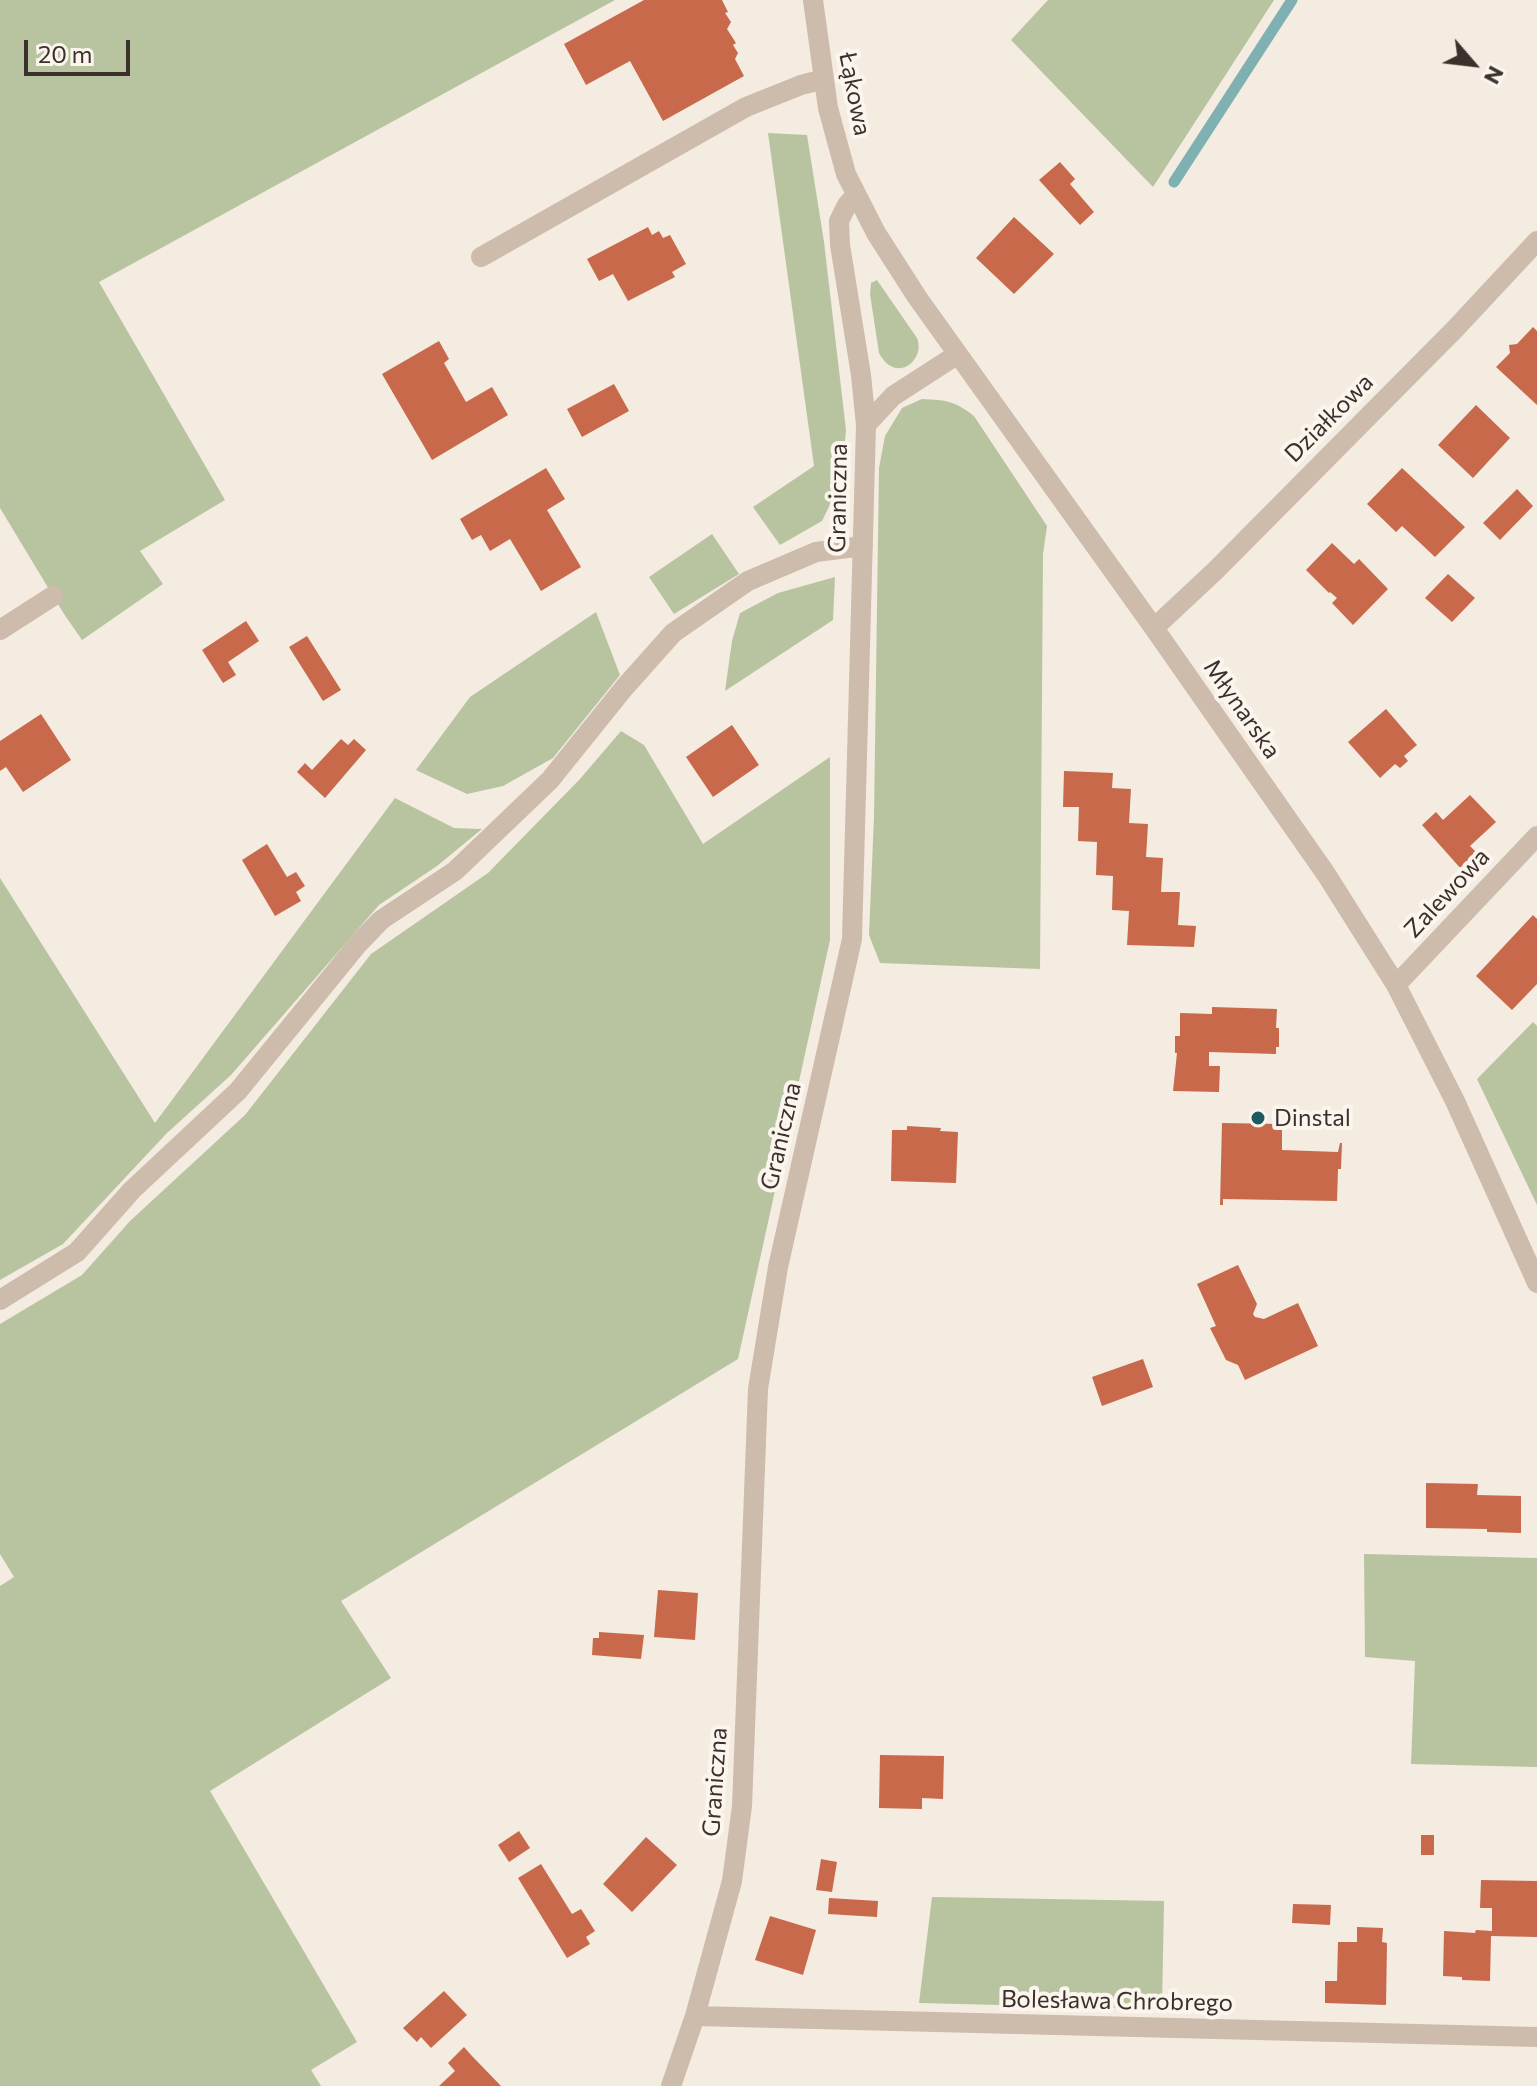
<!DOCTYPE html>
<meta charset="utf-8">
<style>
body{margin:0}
#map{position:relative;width:1537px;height:2086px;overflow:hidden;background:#f4ebe1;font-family:Commissioner,sans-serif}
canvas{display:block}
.north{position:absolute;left:1433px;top:24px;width:80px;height:80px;-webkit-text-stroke:6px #fbf5ee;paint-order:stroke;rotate:118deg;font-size:22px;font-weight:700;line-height:32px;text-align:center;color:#3b302b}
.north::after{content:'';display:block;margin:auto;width:28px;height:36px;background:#3b302b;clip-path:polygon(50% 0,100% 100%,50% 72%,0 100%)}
.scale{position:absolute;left:24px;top:40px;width:106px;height:36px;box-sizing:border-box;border:4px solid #3b302b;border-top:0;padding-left:10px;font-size:24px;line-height:28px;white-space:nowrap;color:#3b302b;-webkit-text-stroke:6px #fbf5ee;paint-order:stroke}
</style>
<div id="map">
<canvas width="1537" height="2086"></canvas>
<div class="north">N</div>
<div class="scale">20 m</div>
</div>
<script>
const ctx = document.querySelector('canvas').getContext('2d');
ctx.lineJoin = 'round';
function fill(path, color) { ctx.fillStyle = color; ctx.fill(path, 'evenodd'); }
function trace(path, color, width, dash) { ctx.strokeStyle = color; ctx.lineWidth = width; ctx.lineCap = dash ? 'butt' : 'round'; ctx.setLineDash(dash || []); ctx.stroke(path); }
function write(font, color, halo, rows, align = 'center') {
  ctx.font = font + ' Commissioner,sans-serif'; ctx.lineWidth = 8; ctx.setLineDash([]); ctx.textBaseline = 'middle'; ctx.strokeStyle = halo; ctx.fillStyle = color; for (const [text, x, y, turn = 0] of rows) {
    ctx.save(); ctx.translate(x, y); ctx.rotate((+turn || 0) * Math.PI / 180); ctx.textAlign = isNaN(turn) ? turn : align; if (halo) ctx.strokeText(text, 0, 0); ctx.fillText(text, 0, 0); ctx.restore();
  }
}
const green = new Path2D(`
 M0,0h615l-516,282 126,218 -85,51 23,33 -81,56 -18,-26 -64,-106z
 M1048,0h226l-121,187 -142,-147z
 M768,133l39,2 17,107 22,188 -5,52 -19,39 -42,24 -27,-38 61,-41z
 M877,280l40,58c9,22 -21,47 -38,15l-9,-59 1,-11z
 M922,399c24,1 33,2 52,17l73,110 -4,28 -3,415 -160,-6 -11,-28 5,-118 5,-349 6,-32 17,-28z
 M712,534l27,40 -65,40 -25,-37z
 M835,577l-2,43 -108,71 7,-50 8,-28 38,-20z
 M596,612l24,63 -67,83 -50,28 -36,8 -51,-24 54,-73z
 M621,731l23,14 59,99 127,-87v183l-92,419 -397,242 50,77 -181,113 147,251 -46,28 10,16h-321v-500l14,-9 -14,-23v-230l82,-49 48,-54 115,-106 126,-161 117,-81 92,-94z
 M395,798l59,30 28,1 -45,37 -58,39 -148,170 -64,58 -104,111 -63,36v-402l155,245z
 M1533,1022l4,4v179l-60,-126z
 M1364,1554l173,4v209l-126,-3 4,-103 -50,-4z
 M932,1897l232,4 -2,108 -243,-6z`);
const stream = new Path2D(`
 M1174,182l118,-182`);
const building = new Path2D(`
 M644,0h78l6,12 -3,1 6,9 -4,7 9,14 -3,2 5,8 -3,6 9,17 -81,45 -33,-60 -44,24 -22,-41z
 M1060,162l15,17 -5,5 24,28 -14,13 -41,-45z
 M1014,217l40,37 -40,40 -38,-36z
 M648,227l4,8 7,-4 4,7 7,-3 16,29 -14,8 3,5 -47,24 -15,-27 -14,7 -12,-22z
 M1533,327l4,4v74l-41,-38 14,-14 -1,-8 8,-1z
 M439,341l10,18 -5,4 22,39 26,-15 16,28 -76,45 -50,-86z
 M614,384l15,27 -47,26 -15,-28z
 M1476,405l34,33 -37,40 -35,-33z
 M546,468l19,31 -18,11 34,57 -40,24 -31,-52 -20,12 -9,-16 -9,5 -12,-21z
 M1402,468l63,59 -30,30 -33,-31 -6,6 -29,-28z
 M1517,489l16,17 -33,34 -17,-17z
 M1332,543l22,21 5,-5 29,30 -35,36 -21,-22 5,-5 -7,-6 -1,1 -23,-23z
 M1448,574l27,24 -23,24 -27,-24z
 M246,621l13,20 -31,21 8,13 -13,8 -21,-33z
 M307,636l34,54 -18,11 -34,-54z
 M1386,709l31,36 -13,11 4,5 -8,7 -5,-4 -15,14 -32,-36z
 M41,714l30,46 -48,32 -17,-25 -6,4v-30z
 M732,725l27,40 -46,32 -27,-40z
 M341,739l7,6 6,-6 12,11 -41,48 -28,-26 8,-9 7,7z
 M1064,771l49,2 -1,15 19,1 -2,34 19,1 -2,33 17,1 -2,34h19l-2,33 18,1 -2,21 -67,-2 2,-34 -17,-1 1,-34 -17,-1 1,-33 -19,-1 1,-34h-16z
 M1470,795l26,27 -26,24 8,8 -16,16 -40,-45 14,-13 7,8z
 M267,844l20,33 9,-5 9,14 -9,6 5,9 -26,15 -33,-56z
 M1533,915l4,4v65l-25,26 -36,-34z
 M1212,1007l65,2 -1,19h3v19h-3v7l-67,-2v14h11l-1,26 -46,-1 4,-38h-2v-17h5v-23l32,1z
 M1222,1123l60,1v26l56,2 2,-9h2l-1,26h-3l-1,32 -114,-2v6h-3z
 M907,1126l34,2 -1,3 18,1 -2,51 -65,-2 1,-51h15z
 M1238,1265l19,39 -4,10 2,3 9,2 34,-16 20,43 -73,34 -7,-15 -12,-5 -16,-32 6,-2 -19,-42z
 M1143,1359l10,28 -51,19 -10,-29z
 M1426,1483l52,1 -1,11 44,1v37l-34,-1v-3l-61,-1z
 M658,1590l40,3 -3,47 -41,-3z
 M599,1632l45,3 -3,24 -49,-4 1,-17h6z
 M880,1755l64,1 -1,43 -21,-1v11l-43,-1z
 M519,1831l11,17 -21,14 -11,-17z
 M1421,1835h13v20h-13z
 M646,1837l31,28 -45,47 -29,-28z
 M821,1859l16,3 -5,30 -16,-2z
 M541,1864l31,50 9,-5 14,22 -9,6 4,7 -23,14 -49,-80z
 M1481,1880l56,1v56l-46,-1 -1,45 -28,-1v-3l-19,-1 1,-45 31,2 1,-3 16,1v-23h-12z
 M829,1898l49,3 -1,16 -49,-3z
 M1293,1904l38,1 -1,20 -38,-2z
 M770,1916l46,14 -13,45 -48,-15z
 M1357,1927l26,1 -1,14 5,1 -1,62 -61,-2v-22h12l1,-39h19z
 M444,1991l23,24 -36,33 -10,-11 -4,5 -14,-14z
 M464,2047l7,8 30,31h-62l16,-15 -7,-8z`);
const minor = new Path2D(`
 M813,0l15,108 18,66 30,59 41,64 237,331 172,246 70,111 59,116 82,182
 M481,257l265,-150 55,-22 23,-6
 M866,425l27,-29 65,-42
 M1154,628l62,-58 239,-241 82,-88
 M0,630l53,-34
 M1396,985l141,-149
 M0,1300l77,-48 55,-62 106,-99 120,-147 23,-24 74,-49 95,-91 74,-92 49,-55 75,-52 68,-29 47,-6
 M695,2016l842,21
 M671,2086l24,-70 37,-135 10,-75 16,-417 20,-122 74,-328 14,-514 -5,-50 -21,-130 -1,-24 8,-16 9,-10`);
const markers = [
 [1258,1118,8,"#1f5a5e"]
];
const streetNames = [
 ["Łąkowa",855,94,79],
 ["Działkowa",1329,418,-45],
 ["Graniczna",838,498,-89],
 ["Młynarska",1242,709,55],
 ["Zalewowa",1447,893,-47],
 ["Graniczna",781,1136,-77],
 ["Graniczna",715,1782,-86],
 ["Bolesława Chrobrego",1117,2001,1]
];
const poiNames = [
 ["Dinstal",1274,1118]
];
fill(green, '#b8c4a0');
trace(stream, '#7fb0b2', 11);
fill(building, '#c8694b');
trace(minor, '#cdbbac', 20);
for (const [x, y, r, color] of markers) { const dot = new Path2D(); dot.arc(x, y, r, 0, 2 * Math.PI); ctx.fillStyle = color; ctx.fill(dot); trace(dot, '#fbf5ee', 3); }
write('24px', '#3b302b', '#fbf5ee', streetNames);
write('24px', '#3b302b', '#fbf5ee', poiNames, 'left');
</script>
